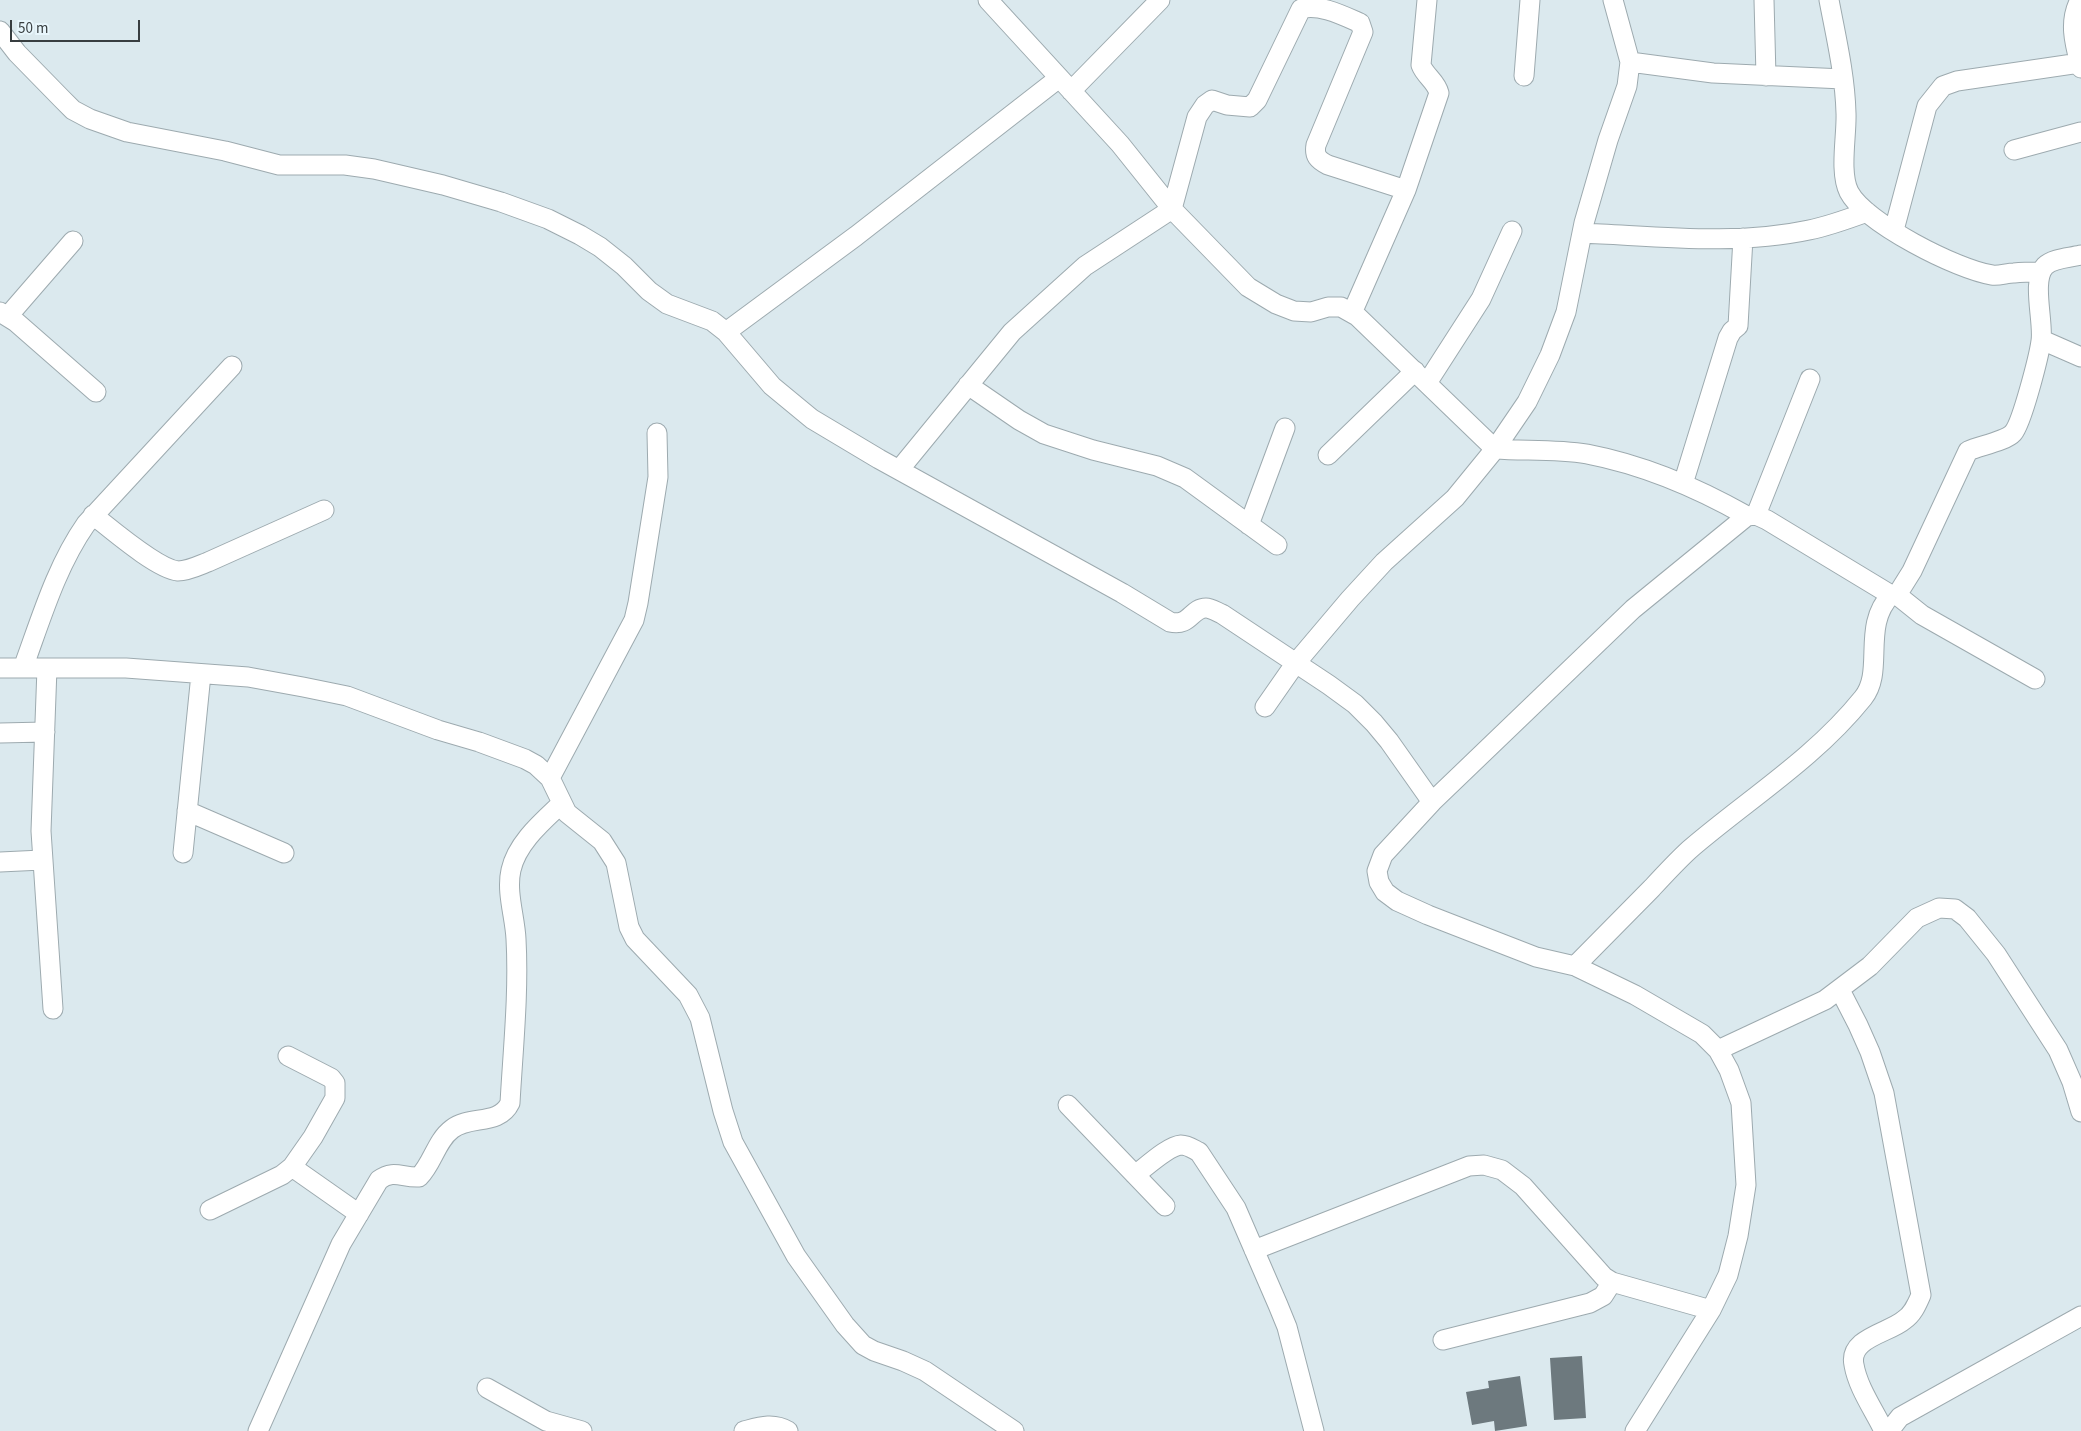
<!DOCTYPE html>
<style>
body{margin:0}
#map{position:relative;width:2081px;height:1431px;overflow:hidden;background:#dbe9ee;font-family:"Source Sans 3",sans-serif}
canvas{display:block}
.scale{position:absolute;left:10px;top:20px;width:130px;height:22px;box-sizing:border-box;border:2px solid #383e40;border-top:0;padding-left:6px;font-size:15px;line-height:18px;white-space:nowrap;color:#383e40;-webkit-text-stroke:4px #e8f6fc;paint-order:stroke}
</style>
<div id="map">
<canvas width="2081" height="1431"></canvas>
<div class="scale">50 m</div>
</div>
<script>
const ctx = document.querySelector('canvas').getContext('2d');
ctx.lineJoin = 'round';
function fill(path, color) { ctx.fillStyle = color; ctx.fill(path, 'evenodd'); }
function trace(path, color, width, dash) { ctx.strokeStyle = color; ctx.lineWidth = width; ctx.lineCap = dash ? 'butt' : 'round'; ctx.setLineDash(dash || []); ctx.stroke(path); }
const building = new Path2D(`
 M1582,1356l4,62 -32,2 -4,-62z
 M1520,1376l7,50 -32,5 -1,-10 -22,4 -6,-33 23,-4 -1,-7z`);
const minor = new Path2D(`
 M988,0l132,144 52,65 76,78 28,17 18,7 17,1 17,-5h13l16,9 138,133c30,2 62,0 92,5 57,11 109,33 160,62
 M1764,0l2,76
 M1829,0c7,37 16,75 17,113 1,22 -7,59 3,79 16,31 109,78 143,83 7,1 15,-2 22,-2 9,-1 18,-1 27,-1
 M2080,0c-12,22 -5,45 1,68
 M0,31l17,22 45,46 11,11 17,9 37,13 98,19 54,14h66l29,4 69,16 58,17 47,17 32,16 20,12 24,19 25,25 18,13 45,17 14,11 46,54 40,33 67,40 243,134 48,29c20,5 21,-14 36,-14 5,0 11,4 16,6l107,71 26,19 19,19 15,18 43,61
 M1630,62l83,11 130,6
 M1524,76l6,-76
 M1071,91l89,-91
 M2014,150l67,-18
 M1894,230l33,-124 16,-20 14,-5 123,-18
 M1582,233c74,3 153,13 227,-3 20,-4 39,-11 58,-18
 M0,312l16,10 80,70
 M1352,313l54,-123 33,-97c-3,-12 -14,-17 -18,-28l6,-65
 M8,316l65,-75
 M726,332l130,-96 203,-158
 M2042,340l39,17
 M1427,383l54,-84 31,-68
 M968,385l51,35 25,14 49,16 64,16 28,12 92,67
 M1328,455l87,-84
 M899,470l113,-138 73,-66 87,-57 25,-92 8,-12 7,-5 15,5 23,2 7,-7 44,-91c17,-6 43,7 59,14l3,9 -47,113c-2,11 2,15 12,20l78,25
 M1683,484l45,-146 4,-7 6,-5 5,-88
 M93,515c18,14 64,54 85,56 10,0 20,-5 30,-9l116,-52
 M1756,515l54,-136
 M1249,525l36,-97
 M1897,595l25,20 113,64
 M0,668h126l122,9 55,10 44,9 91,34 41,12 46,17 11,6 14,13 17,35 35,28 14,22 13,64 6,12 53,56 12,23 23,93 10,31 63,114 49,69 18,20 11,6 29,10 22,10 89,60
 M23,668c18,-49 33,-101 63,-144l146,-158
 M47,668l-6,163 12,178
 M1265,707l30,-43 55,-65 34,-37 71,-64 40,-49 32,-47 23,-47 16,-43 18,-89 24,-83 19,-54 3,-24 -17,-62
 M0,733l45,-1
 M550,778l84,-158 4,-17 20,-126 -1,-44
 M187,811l97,42
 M183,853l18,-179
 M0,862l42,-2
 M1575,966c26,-26 51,-52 77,-78 12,-13 24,-26 37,-38 58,-50 125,-91 174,-152 22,-27 -2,-72 28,-103
 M1840,990l18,35 12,27 14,41 37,202c-4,9 -8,19 -17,25 -15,13 -56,18 -50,45 4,23 20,45 30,66
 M1718,1050l107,-50 45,-34 47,-48 22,-10 16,1 12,9 29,36 62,96 14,32 9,30
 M1068,1105l97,101
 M292,1167l67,47
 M1135,1175c11,-8 33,-29 46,-30 7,0 12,4 18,7l37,56 42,97 9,22 27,104
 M210,1210l72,-35 10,-8 21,-30 22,-39v-15l-4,-5 -43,-22
 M1254,1250l215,-84 15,-1 18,5 21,16 81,91 8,5 99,28
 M1443,1340l147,-37 13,-7 9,-14
 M487,1388l59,33 36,10
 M258,1431l83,-187 38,-64c15,-11 23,-2 40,-3 14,-14 17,-36 33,-48 18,-14 47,-3 58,-26 3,-54 9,-110 6,-164 -1,-22 -10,-47 -5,-69 6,-27 31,-48 50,-66
 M744,1431c15,-4 29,-9 44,0
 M1635,1431l76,-121 17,-35 10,-39 8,-51 -5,-82 -12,-33 -11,-20 -16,-16 -67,-39 -60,-29 -39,-9 -108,-42 -31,-14 -12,-9 -6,-10 -2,-11 6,-16 49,-53 201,-193 114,-93 9,-1 11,5 124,75h6l15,-24 56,-120c11,-5 38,-10 45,-18 9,-10 26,-77 28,-92 3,-19 -10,-61 4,-75 8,-8 25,-8 36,-11
 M1889,1431l11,-14 181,-101`);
fill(building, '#6d797e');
trace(minor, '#9daaaf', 21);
trace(minor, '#fff', 19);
</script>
